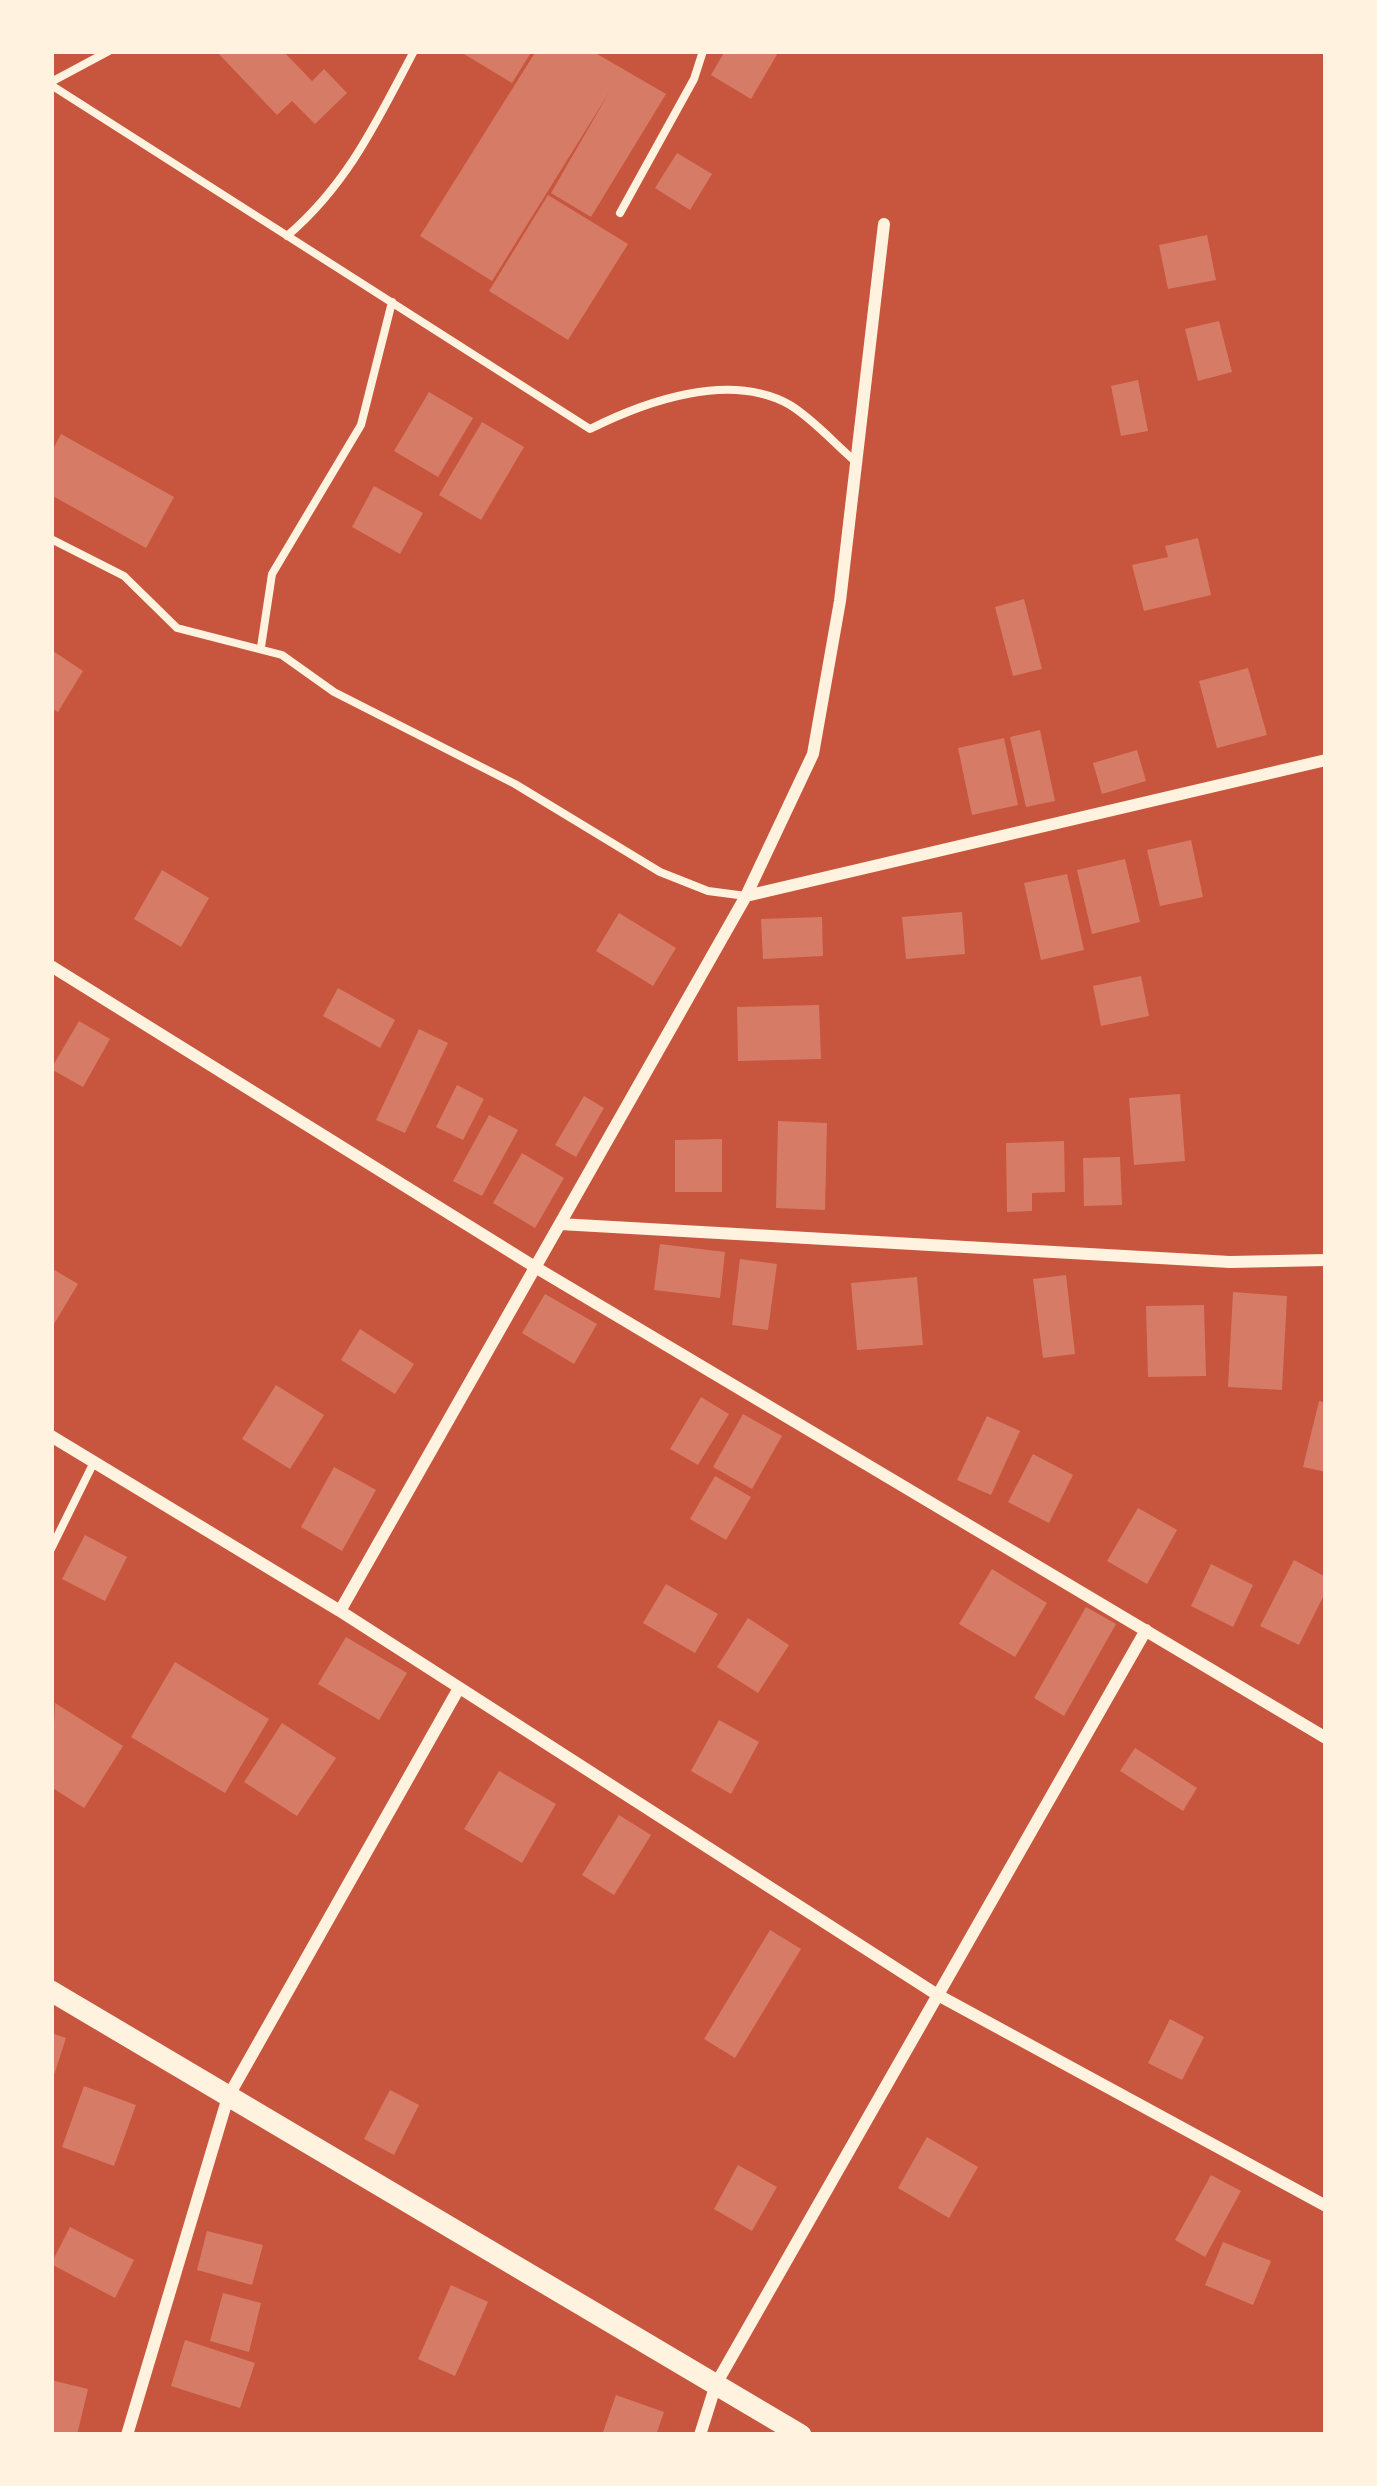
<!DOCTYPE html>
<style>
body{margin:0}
#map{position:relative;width:1377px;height:2486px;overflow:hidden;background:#c8553d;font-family:Jost,sans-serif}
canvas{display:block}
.frame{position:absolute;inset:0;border:54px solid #fff3e0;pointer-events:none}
</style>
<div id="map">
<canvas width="1377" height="2486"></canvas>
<div class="frame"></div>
</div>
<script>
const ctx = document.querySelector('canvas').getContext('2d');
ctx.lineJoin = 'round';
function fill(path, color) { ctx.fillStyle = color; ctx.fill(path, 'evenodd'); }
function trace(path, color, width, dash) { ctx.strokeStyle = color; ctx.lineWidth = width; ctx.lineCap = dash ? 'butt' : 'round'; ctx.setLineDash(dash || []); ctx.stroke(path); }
const building = new Path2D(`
 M216,51h67l29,30 12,-12 23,24 -32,31 -23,-23 -15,14z
 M459,51h73l-20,32z
 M536,51h56l74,43 -75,123 -40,-24 59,-102 -118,190 -72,-45z
 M725,51h54l-28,48 -40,-24z
 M677,153l35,21 -22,36 -35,-22z
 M548,195l80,49 -60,96 -79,-49z
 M1207,235l9,45 -48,9 -9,-44z
 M1219,321l13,51 -34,9 -13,-52z
 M1138,380l10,51 -27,5 -10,-50z
 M429,392l44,26 -35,59 -44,-26z
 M482,422l42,25 -43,73 -42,-25z
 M61,434l113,63 -28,51 -95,-53v-42z
 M374,486l49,27 -23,41 -48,-27z
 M1198,538l13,57 -67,16 -12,-46 36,-8 -3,-11z
 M1024,599l18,70 -29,7 -18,-69z
 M53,651l30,20 -25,41 -7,-4z
 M1248,668l19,67 -50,13 -18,-67z
 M1040,730l15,71 -29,6 -16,-70z
 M1004,738l14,67 -46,10 -14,-67z
 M1137,750l9,31 -44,13 -9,-31z
 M1191,840l12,57 -43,9 -13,-56z
 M1125,859l15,63 -48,12 -15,-64z
 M162,870l47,28 -28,49 -47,-28z
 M1067,874l17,76 -43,10 -17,-77z
 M962,912l3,42 -59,5 -4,-42z
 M619,913l57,35 -23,38 -57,-35z
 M822,917l1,39 -60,3 -2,-40z
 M1141,976l8,40 -48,10 -8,-40z
 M338,988l57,32 -15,28 -57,-32z
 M819,1005l2,54 -83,2 -1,-54z
 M79,1021l31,18 -27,48 -32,-18z
 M419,1029l29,14 -43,90 -29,-13z
 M457,1085l27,14 -21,41 -27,-13z
 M1180,1094l5,67 -51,4 -5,-67z
 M584,1096l20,12 -28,49 -21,-12z
 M489,1115l29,15 -36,66 -29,-15z
 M778,1121l49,2 -2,87 -49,-2z
 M722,1139v53h-47v-52z
 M1064,1141l1,51 -33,1v18l-25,1 -1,-69z
 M522,1153l42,25 -29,50 -42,-25z
 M1120,1157l2,48 -38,1 -1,-48z
 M660,1244l65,8 -5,46 -66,-8z
 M740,1259l37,5 -9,66 -36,-5z
 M51,1268l27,16 -27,45z
 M1066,1275l9,79 -32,4 -10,-79z
 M917,1277l6,68 -66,5 -6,-67z
 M1233,1292l54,4 -5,94 -54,-3z
 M545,1294l52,30 -23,40 -52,-31z
 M1204,1305l2,71 -58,1 -2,-71z
 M360,1329l54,35 -19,30 -54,-34z
 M276,1385l48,30 -34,54 -48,-30z
 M701,1397l28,17 -31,51 -28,-16z
 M1319,1401l7,2v69l-23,-5z
 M743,1414l39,22 -30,53 -39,-22z
 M987,1416l33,15 -29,64 -34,-15z
 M1033,1454l40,21 -24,48 -41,-21z
 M334,1467l42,23 -34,61 -41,-24z
 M715,1476l36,21 -25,43 -36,-21z
 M1138,1508l39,22 -30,54 -40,-23z
 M85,1535l42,22 -22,44 -43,-22z
 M1294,1560l32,17v14l-27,54 -39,-19z
 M1211,1564l42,21 -20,42 -42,-21z
 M992,1569l55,34 -32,54 -56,-33z
 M666,1584l52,30 -23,39 -52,-30z
 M1086,1607l30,17 -52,92 -30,-18z
 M748,1618l41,27 -31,48 -41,-26z
 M346,1637l61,36 -28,47 -61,-36z
 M175,1662l94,57 -44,74 -94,-56z
 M55,1703l68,43 -39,62 -33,-21z
 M719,1720l40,22 -28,52 -40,-23z
 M282,1723l54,35 -39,58 -53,-34z
 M1135,1748l62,40 -14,23 -63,-40z
 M499,1771l57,33 -34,59 -58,-34z
 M619,1815l32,20 -37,60 -32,-20z
 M770,1930l31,19 -66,109 -31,-19z
 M1170,2019l34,18 -22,43 -34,-17z
 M51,2033l15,5 -14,43h-1z
 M84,2086l52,19 -22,61 -52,-19z
 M390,2090l29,15 -25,50 -30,-16z
 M927,2137l51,30 -29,51 -51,-30z
 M738,2165l39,22 -25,44 -38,-22z
 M1211,2175l30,16 -36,66 -30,-17z
 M70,2227l64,33 -19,38 -64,-34z
 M207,2231l56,14 -11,40 -55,-15z
 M1223,2242l48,19 -18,44 -48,-20z
 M451,2285l37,17 -33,74 -37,-17z
 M223,2293l38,10 -12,49 -39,-11z
 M185,2340l70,23 -15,45 -69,-22z
 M51,2380l37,9 -11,46h-26z
 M616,2395l48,17 -8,23h-54z`);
const service = new Path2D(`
 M51,82l58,-31
 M51,85l539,344c56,-28 140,-58 200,-24 23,14 45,39 65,56
 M620,213l74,-134 9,-28
 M287,236c61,-52 90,-115 127,-185
 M51,539l73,37 53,52 105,27 52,37 181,92 145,88 48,19 38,5
 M261,647l11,-73 89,-149 31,-123
 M51,1549l43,-87`);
const minor = new Path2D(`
 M746,896l580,-136
 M51,966l484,301 791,471
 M560,1224l670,38 96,-2
 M51,1436l289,175 596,383 390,212
 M340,1611l406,-715 67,-142 27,-153 44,-377
 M127,2435l101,-338 231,-409
 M700,2435l16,-51 430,-754`);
const tertiary = new Path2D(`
 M51,1991l750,444`);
fill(building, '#d67c66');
trace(service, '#fff3e0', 8);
trace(minor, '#fff3e0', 12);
trace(tertiary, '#fff3e0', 21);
</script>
